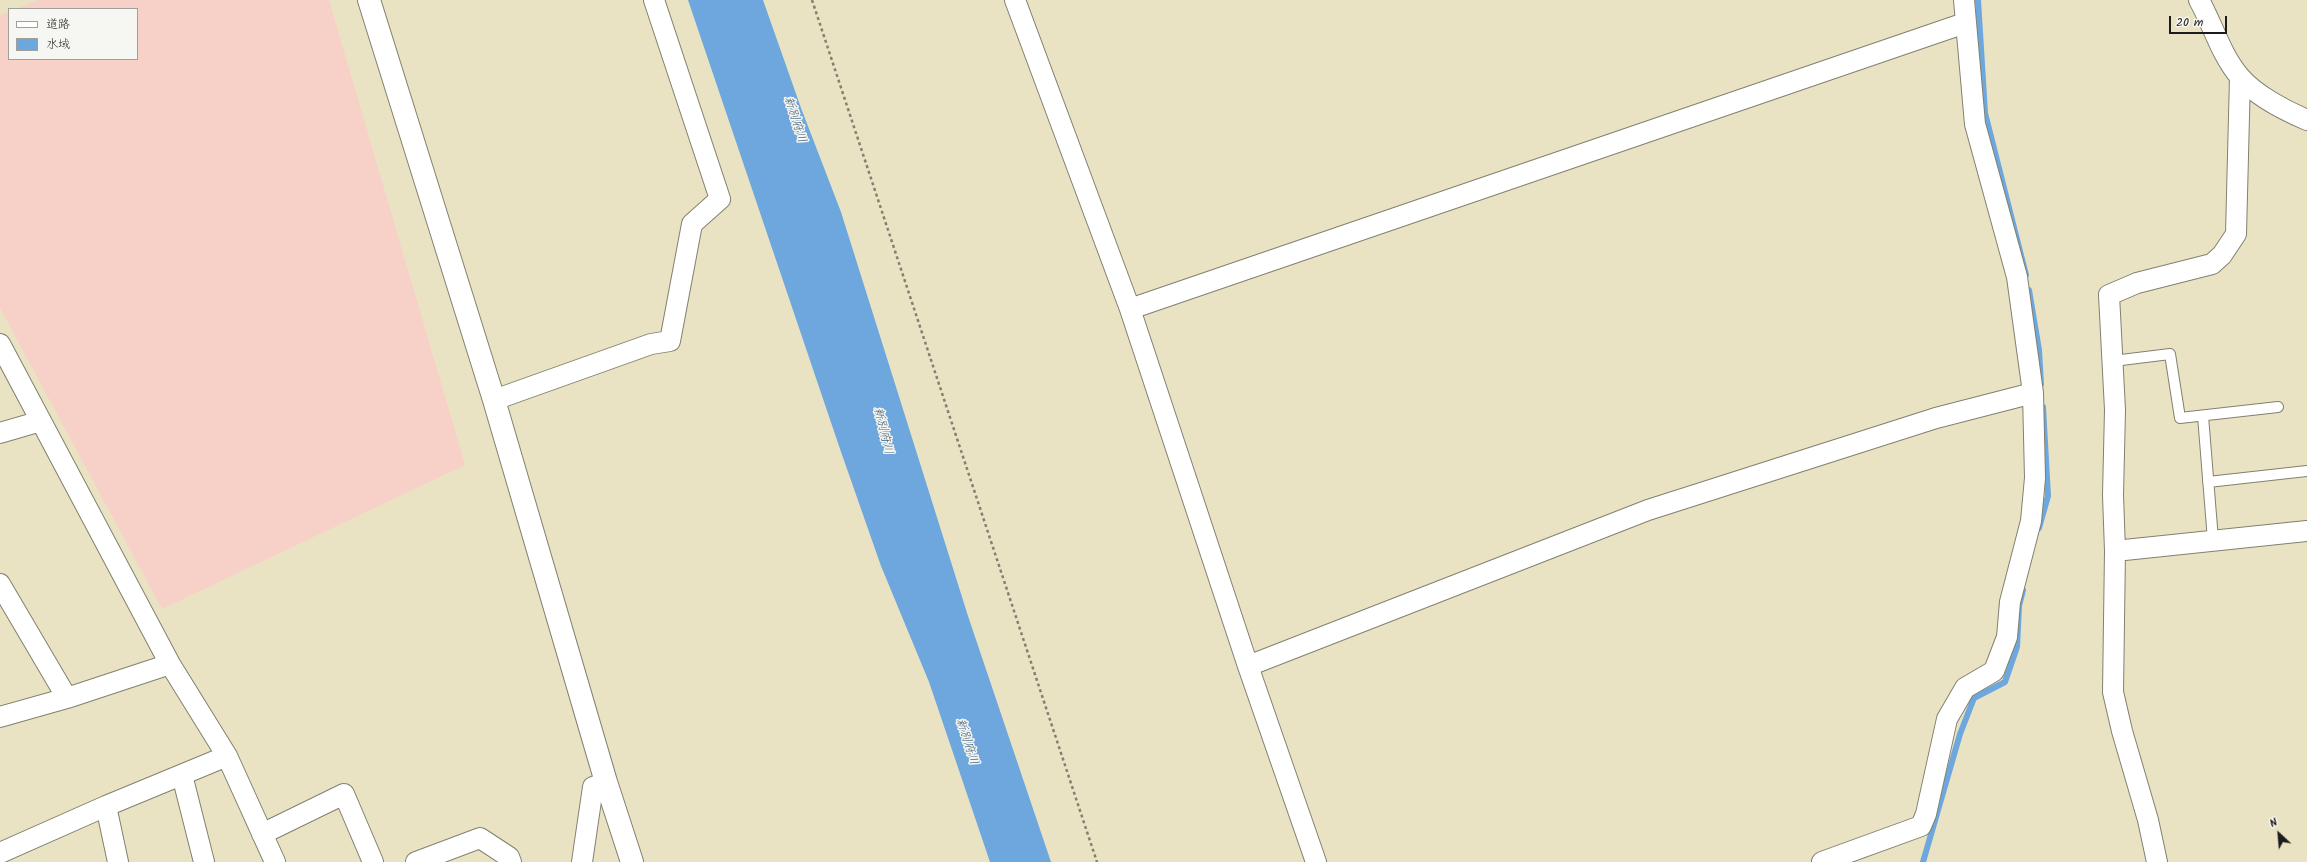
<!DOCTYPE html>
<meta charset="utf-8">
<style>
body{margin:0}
#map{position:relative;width:2307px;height:862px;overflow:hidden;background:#e9e3c3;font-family:Kalam,"Klee One",sans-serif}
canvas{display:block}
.legend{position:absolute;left:8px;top:8px;width:130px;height:52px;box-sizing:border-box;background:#f6f6f2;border:1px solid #9f9f9c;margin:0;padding:5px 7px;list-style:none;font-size:12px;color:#1c1c1c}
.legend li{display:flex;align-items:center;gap:8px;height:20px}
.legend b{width:20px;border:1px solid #9f9f9c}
.north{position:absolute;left:2259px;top:814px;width:40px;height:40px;-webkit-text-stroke:3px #f6f6f2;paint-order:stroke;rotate:334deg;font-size:11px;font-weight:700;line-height:16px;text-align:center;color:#1c1c1c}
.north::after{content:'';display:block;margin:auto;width:14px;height:18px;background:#1c1c1c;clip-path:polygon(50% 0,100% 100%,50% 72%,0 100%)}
.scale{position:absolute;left:2169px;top:16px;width:58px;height:18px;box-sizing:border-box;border:2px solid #1c1c1c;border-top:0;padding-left:5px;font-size:12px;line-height:14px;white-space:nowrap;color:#1c1c1c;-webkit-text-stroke:3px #f6f6f2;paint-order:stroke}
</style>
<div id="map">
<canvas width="2307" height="862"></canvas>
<ul class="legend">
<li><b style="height:5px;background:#fff"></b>道路</li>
<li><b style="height:11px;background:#6da7dd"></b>水域</li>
</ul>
<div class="north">N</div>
<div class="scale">20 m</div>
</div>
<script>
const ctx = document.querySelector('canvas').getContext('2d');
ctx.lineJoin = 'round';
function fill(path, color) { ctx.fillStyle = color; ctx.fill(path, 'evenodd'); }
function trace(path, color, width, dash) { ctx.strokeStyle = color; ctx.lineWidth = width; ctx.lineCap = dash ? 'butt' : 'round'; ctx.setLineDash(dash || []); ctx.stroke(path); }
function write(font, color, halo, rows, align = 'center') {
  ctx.font = font + ' Kalam,"Klee One",sans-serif'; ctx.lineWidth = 3; ctx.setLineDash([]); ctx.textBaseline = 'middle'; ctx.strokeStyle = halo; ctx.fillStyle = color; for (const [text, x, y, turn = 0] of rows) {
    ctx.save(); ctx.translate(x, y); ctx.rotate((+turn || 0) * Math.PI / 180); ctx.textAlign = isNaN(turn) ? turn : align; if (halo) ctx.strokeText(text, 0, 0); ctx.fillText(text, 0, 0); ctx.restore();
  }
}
const built = new Path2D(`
 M38,0h291l136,465 -303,144 -162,-301v-293l9,-3v47h128v-50h-121z`);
const water = new Path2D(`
 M688,0h75l38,108 40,104 127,404 83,246h-61l-61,-180 -48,-116 -41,-117z`);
const stream = new Path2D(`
 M1978,0l7,113 41,162
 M2029,290l10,60 2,34
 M2039,528l9,-32 -5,-89
 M1923,862l37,-128 14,-36 31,-16 12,-35 2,-41 4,-16`);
const path = new Path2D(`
 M812,0l285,862`);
const lane = new Path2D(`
 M2113,361l57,-7 10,64 98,-11
 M2203,416l10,124
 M2208,482l99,-11`);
const street = new Path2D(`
 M1015,0l115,309 118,357 68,196
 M2199,0c14,25 22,55 41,77 15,18 46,34 67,43
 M1130,309l835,-286
 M0,344l170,320 57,92 48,106
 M494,400l157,-56 19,-3 22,-117 28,-25 -66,-199
 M0,433l41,-12
 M2115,551l192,-20
 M0,584l67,114
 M1248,666l400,-156 288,-92 97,-25
 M0,717l67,-19 103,-34
 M182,775l22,87
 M106,806l12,56
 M262,834l82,-40 29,68
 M0,853l106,-47 121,-50
 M416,862l64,-24 29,19 2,5
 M582,862l11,-75 13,-5
 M1822,862l99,-36 5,-12 21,-95 18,-31 29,-17 13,-34 3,-35 21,-81 4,-43 -2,-85 -16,-116 -42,-153 -11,-124
 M2157,862l-9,-42 -26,-89 -9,-39 2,-141 -2,-56 2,-85 -6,-115 28,-12 75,-19 10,-9 14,-21 4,-157`);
const secondary = new Path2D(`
 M369,0l125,400 112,382 26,80`);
const waterNames = [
 ["新別府川",794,120,72],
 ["新別府川",882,431,76],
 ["新別府川",966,742,72]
];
fill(built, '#f7d1c7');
fill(water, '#6da7dd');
trace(stream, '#6da7dd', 6);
trace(lane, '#828070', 12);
trace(street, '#828070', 22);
trace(secondary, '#828070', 24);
trace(path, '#828070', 2.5, [3, 3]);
trace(lane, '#fff', 10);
trace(street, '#fff', 20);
trace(secondary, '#fff', 22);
write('italic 12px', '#405b73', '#f6f6f2', waterNames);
</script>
